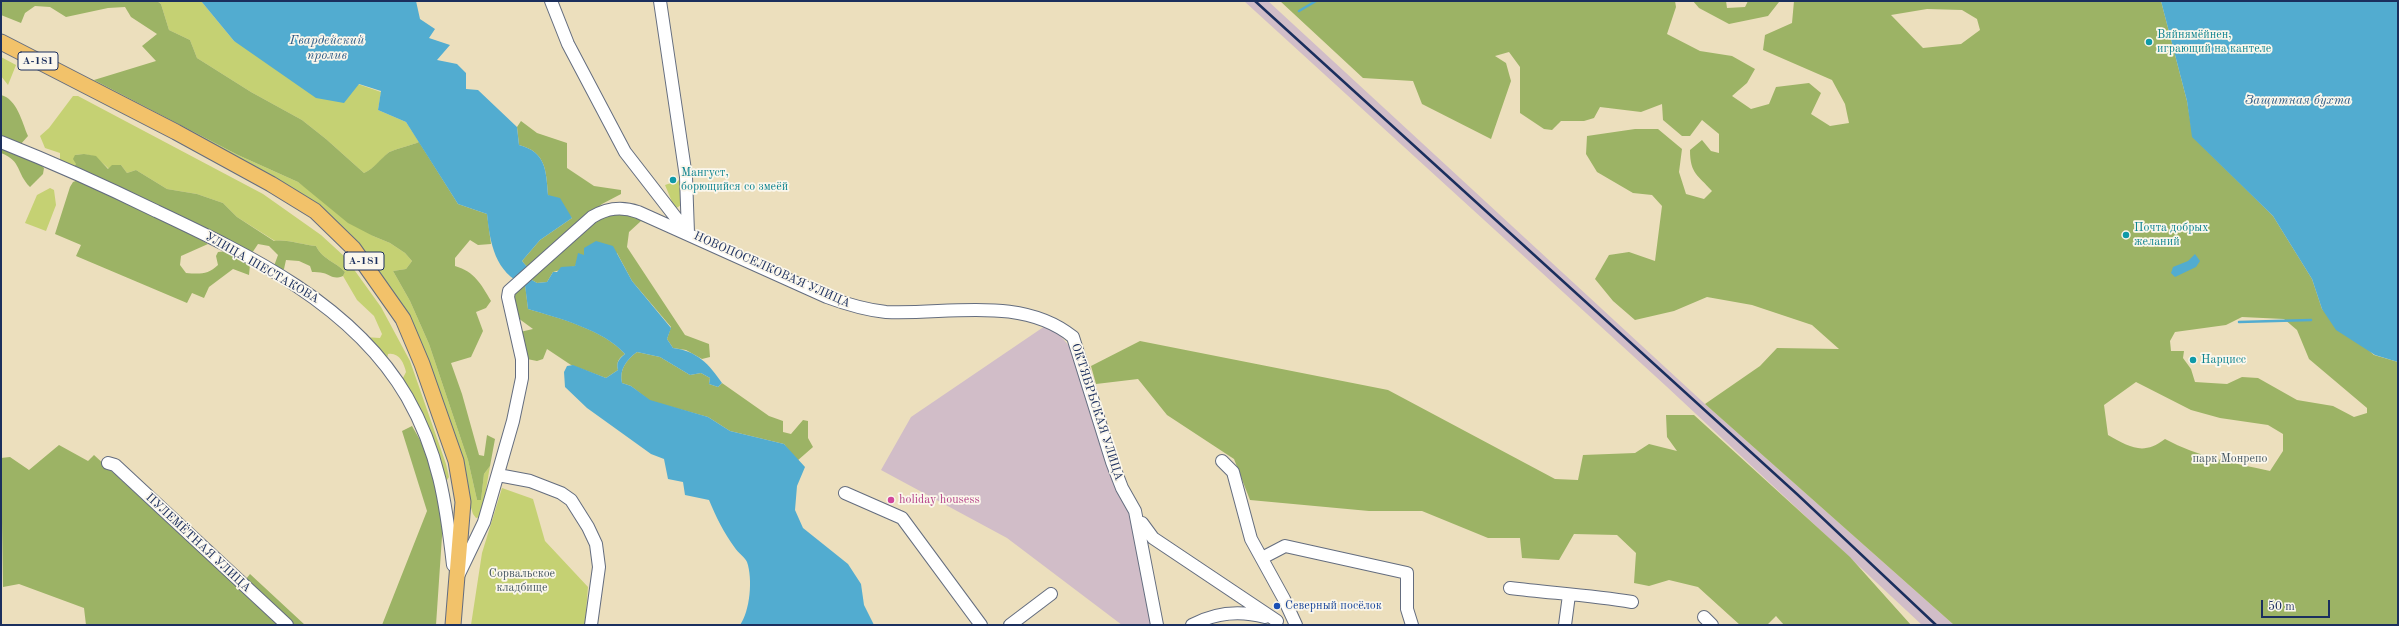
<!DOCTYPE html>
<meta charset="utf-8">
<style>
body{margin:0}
#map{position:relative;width:2399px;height:626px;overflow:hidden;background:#ecdfbd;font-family:"Old Standard TT",serif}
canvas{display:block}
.frame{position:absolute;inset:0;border:2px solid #1b2f5e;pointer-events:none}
.scale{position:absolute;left:2261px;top:600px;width:69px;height:18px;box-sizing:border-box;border:2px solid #1b2f5e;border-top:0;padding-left:5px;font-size:12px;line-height:14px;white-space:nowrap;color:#1b2f5e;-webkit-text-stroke:3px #fbf7ec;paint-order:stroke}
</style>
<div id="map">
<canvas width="2399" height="626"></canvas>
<div class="frame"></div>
<div class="scale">50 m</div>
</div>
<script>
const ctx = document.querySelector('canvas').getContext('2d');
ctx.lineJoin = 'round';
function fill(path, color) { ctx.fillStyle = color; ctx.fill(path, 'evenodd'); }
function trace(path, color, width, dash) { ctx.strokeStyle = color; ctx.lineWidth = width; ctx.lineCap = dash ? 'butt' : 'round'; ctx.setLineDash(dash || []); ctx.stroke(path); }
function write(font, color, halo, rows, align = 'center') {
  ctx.font = font + ' "Old Standard TT",serif'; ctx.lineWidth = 3.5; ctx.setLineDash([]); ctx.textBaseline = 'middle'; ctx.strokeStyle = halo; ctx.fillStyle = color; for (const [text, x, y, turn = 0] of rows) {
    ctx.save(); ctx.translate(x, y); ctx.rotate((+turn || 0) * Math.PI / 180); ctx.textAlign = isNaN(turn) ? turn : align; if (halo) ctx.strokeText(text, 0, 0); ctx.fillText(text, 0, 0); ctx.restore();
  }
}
const industrial = new Path2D(`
 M1244,1h24l437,403 249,221h-32l-256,-239z
 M1045,326l13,7 12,14 36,117 25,52 22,109h-31l-115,-87 -126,-68 30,-53z`);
const green = new Path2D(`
 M157,1h44l33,40 147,51 -3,18 28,12 13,20c-6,3 -28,8 -31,11 -8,7 -13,15 -24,20l-38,-34 -24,-19 -51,-28 -54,-34 -7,-18 -21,-10 -8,-26z
 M1,57l15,8 -8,20 -7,-9z
 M84,78l10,2 144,75 60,27 75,54 17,7 15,10 7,8 -6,8 -13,2 17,30 19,43 39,116 9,40h4l3,-26 6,-8 -8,47 -2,4 -4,1 -3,-4 -50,-157 -87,-130z
 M73,96h5l185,98 58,41 24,22 36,50 29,54 36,103 3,13 -2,3h-2l-43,-100 4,-8c-2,-9 -7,-20 -18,-18l-1,5 -23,-22 16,1 2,-4 -8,-18 -17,-16 -14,-24 2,-4c-10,-11 -22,-12 -29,-26 -14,-1 -28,-7 -41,-5l-38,-24 -14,-14 -26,-9 -30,-5 -31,-19 -9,3 -6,-8 -12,4c-13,-12 -15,-16 -34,-14l1,9 -2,2 -14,-6v-7l-15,-5 -5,-12 9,-8z
 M683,179l1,24 -9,6 -10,-24z
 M50,188l4,2 2,15 -10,26 -21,-8 12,-28z
 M502,488l31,11 12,42 43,46 -3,38h-114l11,-72z`);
const forest = new Path2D(`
 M1,1h156l4,3 8,26 21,10 7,18 54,34 51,28 24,19 38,34c11,-5 15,-13 24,-20 3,-3 25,-8 31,-11l39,62 29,10 4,30 -13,1 -8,-5 -15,18v8c20,6 26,18 36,35l-5,7 -10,4 7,19 -12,26 -20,6 11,31 17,61 5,1 3,-21 8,4 -5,27 -6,8 -3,26h-4l-9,-40 -39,-116 -19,-43 -17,-30 13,-2 6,-8 -7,-8 -15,-10 -17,-7 -25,-13 -50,-41 -60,-27 -144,-75 62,-19 -14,-15 15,-12 -26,-17 -6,-10 -17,1 -42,9 -16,-10 -15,-1 -10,7 -4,10 -20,-8z
 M1280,1h395l1,6 -9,27 33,17 32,5 23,13 -8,14 -15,13 19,13 18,-5 7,-17 33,-4 12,10 -10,21 19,12 19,-3 -4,-19 -13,-24 -69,-30 2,-15 27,-12 2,-22h367l26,100 6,36 80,79 39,63 10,30 52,46 24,7v263h-444l-249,-221 55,-38 17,-18 62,1 -27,-24 -60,-20 -45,-8 -33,14 -39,9 -22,-19 -18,-22 14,-24 20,-3 26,9 7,-55 -10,-11 -19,-2 -36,-21 -11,-18 1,-18 48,-7h23l24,20 -3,23 7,22 18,5 8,-8c-14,-16 -22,-17 -22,-41l12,-10 9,11 8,2v-19l-17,-14 -12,16h-8l-19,-16 -1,-16 -21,8 -41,-5 -6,11 -10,3h-23l-9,9 -8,-1 -24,-16v-46l-11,-15 -14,4 11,7 5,18 -20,58 -69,-35 -9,-23 -50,-3zM1927,9l35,1 15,9 3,11 -19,14 -38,4 -32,-33zM2242,317l42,2 13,11 12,29 58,49v5l-13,4 -21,-11 -36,-6 -39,-22 -16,-1 -15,7 -32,-2 -4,-13 -8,-11 1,-7h-13l-1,-10 5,-9 51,-7zM2136,382l55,28 29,8 48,7 15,9v17l-13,20c-36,-8 -72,-14 -105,-32 -22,17 -35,8 -57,-4l-4,-30z
 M1693,1h33l1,7 18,-1 3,-6 31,1 -11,14 -39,8 -30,-16z
 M1,95c16,4 21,27 27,41l-8,9 24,23 -1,6 -13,13c-14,-14 -8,-26 -29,-34z
 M521,121l16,12 30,10v25l27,18 27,4v4l-19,10 -74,64 -6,-7 18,-21 32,-22 -24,-23c-2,-25 -2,-43 -29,-50l-2,-18z
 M84,154l12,2 12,13 4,-4h9l6,8 9,-3 31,19 30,5 26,9 14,14 37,24c14,-2 28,4 42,5 7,14 19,15 29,26l-2,4c-10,4 -12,-1 -20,-3 -3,-1 -8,-1 -11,-1l-2,-6 -11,-5 -13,-1 -2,9 -4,2 -6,-5 4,-11 -9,-9 -11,-2 -6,9 -178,-87 2,-2 -3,-5 2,-4z
 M81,179l73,33 54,32 -27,12 -1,9 6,8c13,1 22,2 32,-8l-2,-9 2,-4c13,-3 23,6 32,13l-1,10 -16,-6 -24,18 -5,11 -12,-5 -5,10 -111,-47 5,-11 -26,-11 15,-47 3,-5z
 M603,214l33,1 25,14 -20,-8 -12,11 -2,15 58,88 24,9 1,13 -8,2 -16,-9 -13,-2 -6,-9 4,-12 -39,-46 -15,-28 -33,2 -9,11 -22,6 -6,10 -10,1 -7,-4z
 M525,284l3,25c31,9 76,21 97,45 -6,4 -9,8 -7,16l-12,8 -35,-13 -24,-16 -4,10 -6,2 -10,-2 -7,-27 13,-3 -15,-11 -5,-22z
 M1140,341l248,49 167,89 23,1 5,-25 52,-2 14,-9 28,7 -10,-14 -1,-22h28l156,142 61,68h-127l-8,-9 -9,9h-27l-42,-38 -29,-7 -20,6 -15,-3 2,-30 -19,-18 -43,-1 -15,26 -37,-2 -2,-20h-32l-66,-27h-53l-119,-11 -16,-41 -67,-44 -29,-36 -42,5 -5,-18z
 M637,352l23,5 30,18 11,-2 9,5 -1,6 9,3 4,-4 47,33 14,5v11l8,2 12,-14 5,1v17l5,9 -16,14 -13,-17 -54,-13 -22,-14 -58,-16 -19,-15 -9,-3c-3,-13 4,-23 15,-31z
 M412,426l12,21 20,60 -8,118h-54l45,-114 -25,-80z
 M59,445l29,16 6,-6 185,170h-193l-2,-17 -65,-24 -16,3 -2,-129 9,-1 19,13z
 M250,574l55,51h-10l-49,-46z`);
const water = new Path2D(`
 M201,1h215l4,18 15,10 -6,9 21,7 -13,15 20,4 9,9v16l12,1 39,37 2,18c27,7 27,25 29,50l12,3 12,20 -32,22 -18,21 6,7 -3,8 12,7 10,-1 6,-10h4l4,-5 14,-1 3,-13 6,2v-7l12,-7 17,5 19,35 39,47 -4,11 6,9c24,3 36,16 49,35l-4,4 -9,-3 1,-6 -9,-5 -11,2 -30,-18 -23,-5c-11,8 -18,18 -15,31l9,3 19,14 58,17 22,14 54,13 21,23 -8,19 -2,24 8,18 45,36 13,20 3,21 10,20h-134c10,-14 13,-46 7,-63 -2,-5 -9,-9 -12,-14 -11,-15 -19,-31 -26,-48l-24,-5 -2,-13 -15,-3 -4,-20 -13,-5 -64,-46 -22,-21 -1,-15 3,-6 6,-1 33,13 12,-8c-2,-8 1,-11 7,-16 -21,-24 -67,-36 -97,-45l-3,-24c-30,-12 -35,-42 -38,-71l-29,-10 -52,-82 -28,-12 3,-19 -22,-7 -15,19 -28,-5 -82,-57z
 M2161,1h237v361l-23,-7 -39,-25 -14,-21 -10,-30 -39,-63 -81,-79 -5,-36z
 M2195,254l5,7 -4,6 -21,10 -4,-4 2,-6 15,-6z`);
const stream = new Path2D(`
 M1299,11l17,-10
 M2239,322l72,-2`);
const minor = new Path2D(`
 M551,1l17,43 57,108 62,80
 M660,1l26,176 2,56
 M1,142c53,21 104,44 155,69 93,44 197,93 251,186 32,56 39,106 46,168
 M1222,461l11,11 18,67 33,60 12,26
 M108,463l7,2 172,160
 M498,475l32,6 31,12 10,7 17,27 8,17 3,23 -8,58
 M845,493l57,25 79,107
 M1142,523l11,15 124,83
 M1262,558l23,-12 122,27v36l5,16
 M459,574l25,-52 29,-101 9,-43v-19l-14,-62 1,-6 83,-74c15,-9 29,-11 46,-5l189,85c19,7 39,13 59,15 62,3 135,-17 187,25l39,125 10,26 13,23 22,114
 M1510,588c40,5 81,7 122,14
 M1704,617l8,8
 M1010,625l41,-31
 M1192,625c24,-13 47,-15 73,-8
 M1565,625l4,-30`);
const major = new Path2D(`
 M1,42l175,90 95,52 44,27 38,37 50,71 19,45 34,97 7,41 -10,123`);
const rail = new Path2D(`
 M1255,1l543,494 138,130`);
const markers = [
 [2149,42,4,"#0f9aa8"],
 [673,180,4,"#0f9aa8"],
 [2126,235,4,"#0f9aa8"],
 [2193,360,4,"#0f9aa8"],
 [891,500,4,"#d1479c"],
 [1277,606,4,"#1a4fb4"]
];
const shields = [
 [38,61,40],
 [364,261,40]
];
const shieldNames = [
 ["А-181",38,61],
 ["А-181",364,261]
];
const cultureNames = [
 ["Вяйнямёйнен,",2157,35],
 ["играющий на кантеле",2157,49],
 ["Мангуст,",681,173],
 ["борющийся со змеёй",681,187],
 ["Почта добрых",2134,228],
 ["желаний",2134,242],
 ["Нарцисс",2201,360]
];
const streetNames = [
 ["УЛИЦА ШЕСТАКОВА",262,268,30],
 ["НОВОПОСЕЛКОВАЯ УЛИЦА",772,270,24],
 ["ОКТЯБРЬСКАЯ УЛИЦА",1097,412,72],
 ["ПУЛЕМЁТНАЯ УЛИЦА",198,543,43]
];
const parkNames = [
 ["парк Монрепо",2230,459],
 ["Сорвальское",522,574],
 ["кладбище",522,588]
];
const hotelNames = [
 ["holiday housess",899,500]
];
const transitNames = [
 ["Северный посёлок",1285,606]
];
const waterNames = [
 ["Гвардейский",327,41],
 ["пролив",327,56],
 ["Защитная бухта",2298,101]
];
fill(industrial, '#d1bdc8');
fill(green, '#c5d173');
fill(forest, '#9cb365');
fill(water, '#52acd0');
trace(stream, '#52acd0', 2.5);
trace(minor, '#646d7f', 14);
trace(major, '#646d7f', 17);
trace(minor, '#fff', 12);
trace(major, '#f2c26a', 15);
trace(rail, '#1b2f5e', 2.5);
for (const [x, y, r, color] of markers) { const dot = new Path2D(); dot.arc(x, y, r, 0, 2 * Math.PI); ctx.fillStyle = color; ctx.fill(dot); trace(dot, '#fbf7ec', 1.5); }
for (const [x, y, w] of shields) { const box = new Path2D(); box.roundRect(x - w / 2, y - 9, w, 18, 3); ctx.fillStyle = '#fbf7ec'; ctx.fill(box); trace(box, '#1b2f5e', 1); }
write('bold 11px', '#1b2f5e', null, shieldNames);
write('12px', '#0d838f', '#fbf7ec', cultureNames, 'left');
write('12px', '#1b2f5e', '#fbf7ec', streetNames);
write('12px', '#465863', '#fbf7ec', parkNames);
write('12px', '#b23c85', '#fbf7ec', hotelNames, 'left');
write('12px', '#164399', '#fbf7ec', transitNames, 'left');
write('italic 13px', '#2e5b86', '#fbf7ec', waterNames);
</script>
